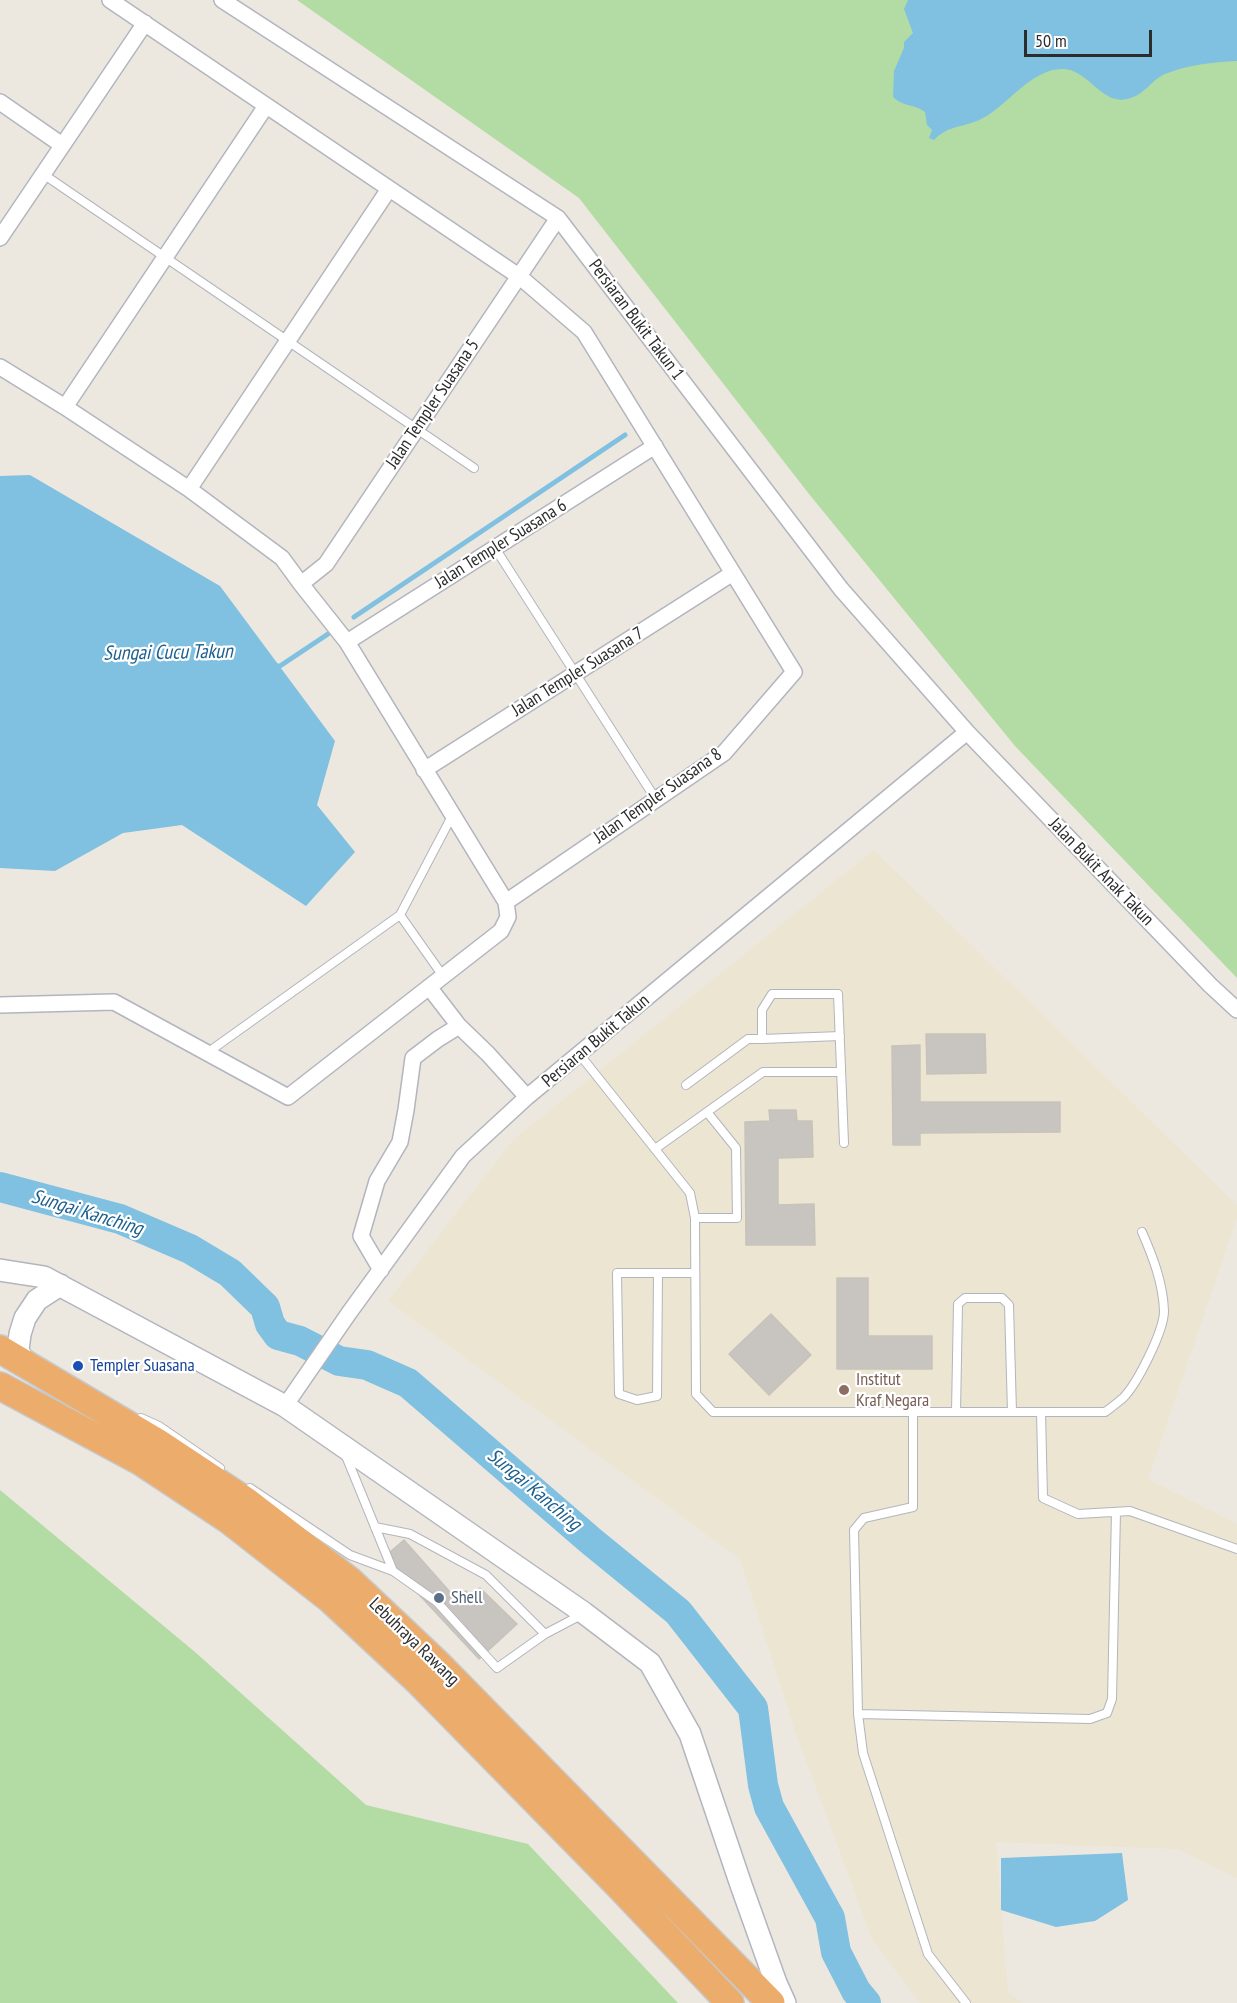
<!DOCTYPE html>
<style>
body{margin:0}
#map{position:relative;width:1237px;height:2003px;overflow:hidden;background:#ece8e0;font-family:"PT Sans Narrow",sans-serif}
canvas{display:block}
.scale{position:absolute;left:1024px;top:30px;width:128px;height:27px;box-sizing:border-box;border:3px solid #2c2c2c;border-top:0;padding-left:8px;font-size:18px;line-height:21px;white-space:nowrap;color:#2c2c2c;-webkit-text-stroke:4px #fff;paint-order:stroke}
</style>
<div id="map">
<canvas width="1237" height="2003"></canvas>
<div class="scale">50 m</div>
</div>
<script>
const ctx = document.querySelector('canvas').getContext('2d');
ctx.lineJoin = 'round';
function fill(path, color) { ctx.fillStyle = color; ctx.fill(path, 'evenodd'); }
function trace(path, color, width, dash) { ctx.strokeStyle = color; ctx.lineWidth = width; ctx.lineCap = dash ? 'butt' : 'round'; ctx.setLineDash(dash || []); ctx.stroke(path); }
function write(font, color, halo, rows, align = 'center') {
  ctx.font = font + ' "PT Sans Narrow",sans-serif'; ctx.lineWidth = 4.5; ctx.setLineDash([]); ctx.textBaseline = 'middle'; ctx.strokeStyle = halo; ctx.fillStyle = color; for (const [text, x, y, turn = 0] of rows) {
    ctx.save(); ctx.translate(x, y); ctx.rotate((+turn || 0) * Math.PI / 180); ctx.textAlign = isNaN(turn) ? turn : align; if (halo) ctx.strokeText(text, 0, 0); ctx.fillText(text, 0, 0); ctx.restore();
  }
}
const education = new Path2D(`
 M874,850l363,355v13l-89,261 89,45v354l-60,-29 -181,-7 12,150 14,11h-102l-48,-64 -78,-211 -54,-169 -352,-258 125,-161z`);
const green = new Path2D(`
 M297,0h940v978l-222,-232 -206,-252 -230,-296z
 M0,1490l195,162 171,153 162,39 150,159h-678z`);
const water = new Path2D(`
 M908,0h329v61c-24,1 -50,4 -72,13 -14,6 -21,22 -38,25 -25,6 -39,-29 -63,-30 -31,-2 -56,36 -81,49 -18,10 -34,6 -49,22l-5,-2 3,-8 -5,-5 -2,-13c-12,-9 -20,-4 -32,-15l1,-26 10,-23v-6l9,-9 -9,-24z
 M30,475l190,111 115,155 -18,64 38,47 -49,54 -124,-81 -59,8 -68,38 -55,-3v-392z
 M1122,1853l6,47 -33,21 -39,6 -55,-17v-52z`);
const stream = new Path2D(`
 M354,617l271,-182
 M273,666h7l48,-32`);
const river = new Path2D(`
 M0,1187l120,32 70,30 40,24 35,34 5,17 8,11 22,6 39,20 28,4 41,18 183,158 87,71 75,96 10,77 6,22 61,111 6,34 20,39 10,12`);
const building = new Path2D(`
 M926,1034h59l1,39 -59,1z
 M920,1045v57h140v30l-140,1v12h-27l-1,-99z
 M769,1110h27l1,11h15l1,36 -35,1v47l36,-1 1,41h-69l-1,-123 25,-1z
 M837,1278h31v58h64v33h-95z
 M771,1314l40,41 -42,40 -40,-41z
 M404,1540l53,60 9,-9 5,5 9,-8 37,36 -38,35 -95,-102z`);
const lane = new Path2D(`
 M43,174l431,294
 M495,548l160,250
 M400,915l43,61
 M840,1036l-78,3v-29l10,-16h66l6,149
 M207,1053l193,-138 52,-99
 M580,1055l110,138 5,25 1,176 17,18h392c6,-4 12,-9 18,-14 14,-14 41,-67 41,-87 -1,-28 -11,-54 -22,-79
 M686,1085l62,-46h14
 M655,1149l108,-77h78
 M695,1218h42l-1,-70 -29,-36
 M658,1273l-1,123 -20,4 -18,-6 -2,-121h78
 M913,1412v95l-49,11 -10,12 4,184 5,39 65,201 38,49
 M956,1412l2,-108 7,-6h37l7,7 3,107
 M1041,1412l2,86 35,16 52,-3 107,38
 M141,1418l18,8 61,42
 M346,1456l47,115
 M250,1488l100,67 43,16 44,31 60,66 48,-34 38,-20
 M375,1527l35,7 76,41 59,59
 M858,1714l232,5 17,-6 5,-14 4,-187`);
const street = new Path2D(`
 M110,0l410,277 64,55 210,340 -70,81 -218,149
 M222,0l336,218 283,371 126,143 243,253 27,25
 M0,102l62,43
 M0,238l145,-215
 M0,367l65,40 124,82 93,69 19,26 46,58 159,260 2,15 -7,14 -213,166 -174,-95 -114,3
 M65,407l201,-301
 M189,489l200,-300
 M301,584l25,-20 232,-346
 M347,642l308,-196
 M424,770l309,-197
 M429,987l30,39 29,28 39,43
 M381,1270l-20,-34 16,-55 23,-39 6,-32 7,-52 25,-19 21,-13
 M285,1406l64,-93 114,-157 64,-59 440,-365`);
const secondary = new Path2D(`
 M0,1270l44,7 241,129 299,207 66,50 40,71 51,151 35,98 9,20
 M24,1363l-6,-13 2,-16 5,-16 12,-18 23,-15`);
const highway = new Path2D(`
 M0,1349l157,93 89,59 104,80 89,84 332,338
 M0,1386l140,75 89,59 101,79 89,83 201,205 110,116`);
const markers = [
 [78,1366,6,"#1a4fb4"],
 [844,1390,6,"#8d6e63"],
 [439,1598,6,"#5c6f8a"]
];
const streetNames = [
 ["Persiaran Bukit Takun 1",636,320,53],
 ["Jalan Templer Suasana 5",433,404,-56],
 ["Jalan Templer Suasana 6",501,544,-32],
 ["Jalan Templer Suasana 7",578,672,-32],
 ["Jalan Templer Suasana 8",658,796,-35],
 ["Jalan Bukit Anak Takun",1101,872,46],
 ["Persiaran Bukit Takun",596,1041,-40],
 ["Lebuhraya Rawang",414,1642,44]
];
const transitNames = [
 ["Templer Suasana",90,1366]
];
const educationNames = [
 ["Institut",856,1380],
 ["Kraf Negara",856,1401]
];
const serviceNames = [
 ["Shell",451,1598]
];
const waterNames = [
 ["Sungai Cucu Takun",168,653,-1],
 ["Sungai Kanching",87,1213,17],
 ["Sungai Kanching",534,1490,40]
];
fill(education, '#ebe5d2');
fill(green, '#b3dba4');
fill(water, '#80c0e0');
trace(stream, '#80c0e0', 5);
trace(river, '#80c0e0', 30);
fill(building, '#c8c4bf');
trace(building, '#c7c3ba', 1.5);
trace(lane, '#b3b5be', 10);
trace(street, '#b3b5be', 18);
trace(secondary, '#b3b5be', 24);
trace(highway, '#c8c8c8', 30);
trace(lane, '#fff', 8);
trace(street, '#fff', 15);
trace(secondary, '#fff', 21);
trace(highway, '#ebac6c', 27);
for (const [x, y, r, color] of markers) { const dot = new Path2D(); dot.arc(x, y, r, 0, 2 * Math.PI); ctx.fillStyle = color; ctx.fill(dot); trace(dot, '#fff', 2); }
write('18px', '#2c2c2c', '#fff', streetNames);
write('18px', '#164399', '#fff', transitNames, 'left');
write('18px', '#785e54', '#fff', educationNames, 'left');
write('18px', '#4e5e75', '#fff', serviceNames, 'left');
write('italic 20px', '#1e608e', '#fff', waterNames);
</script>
